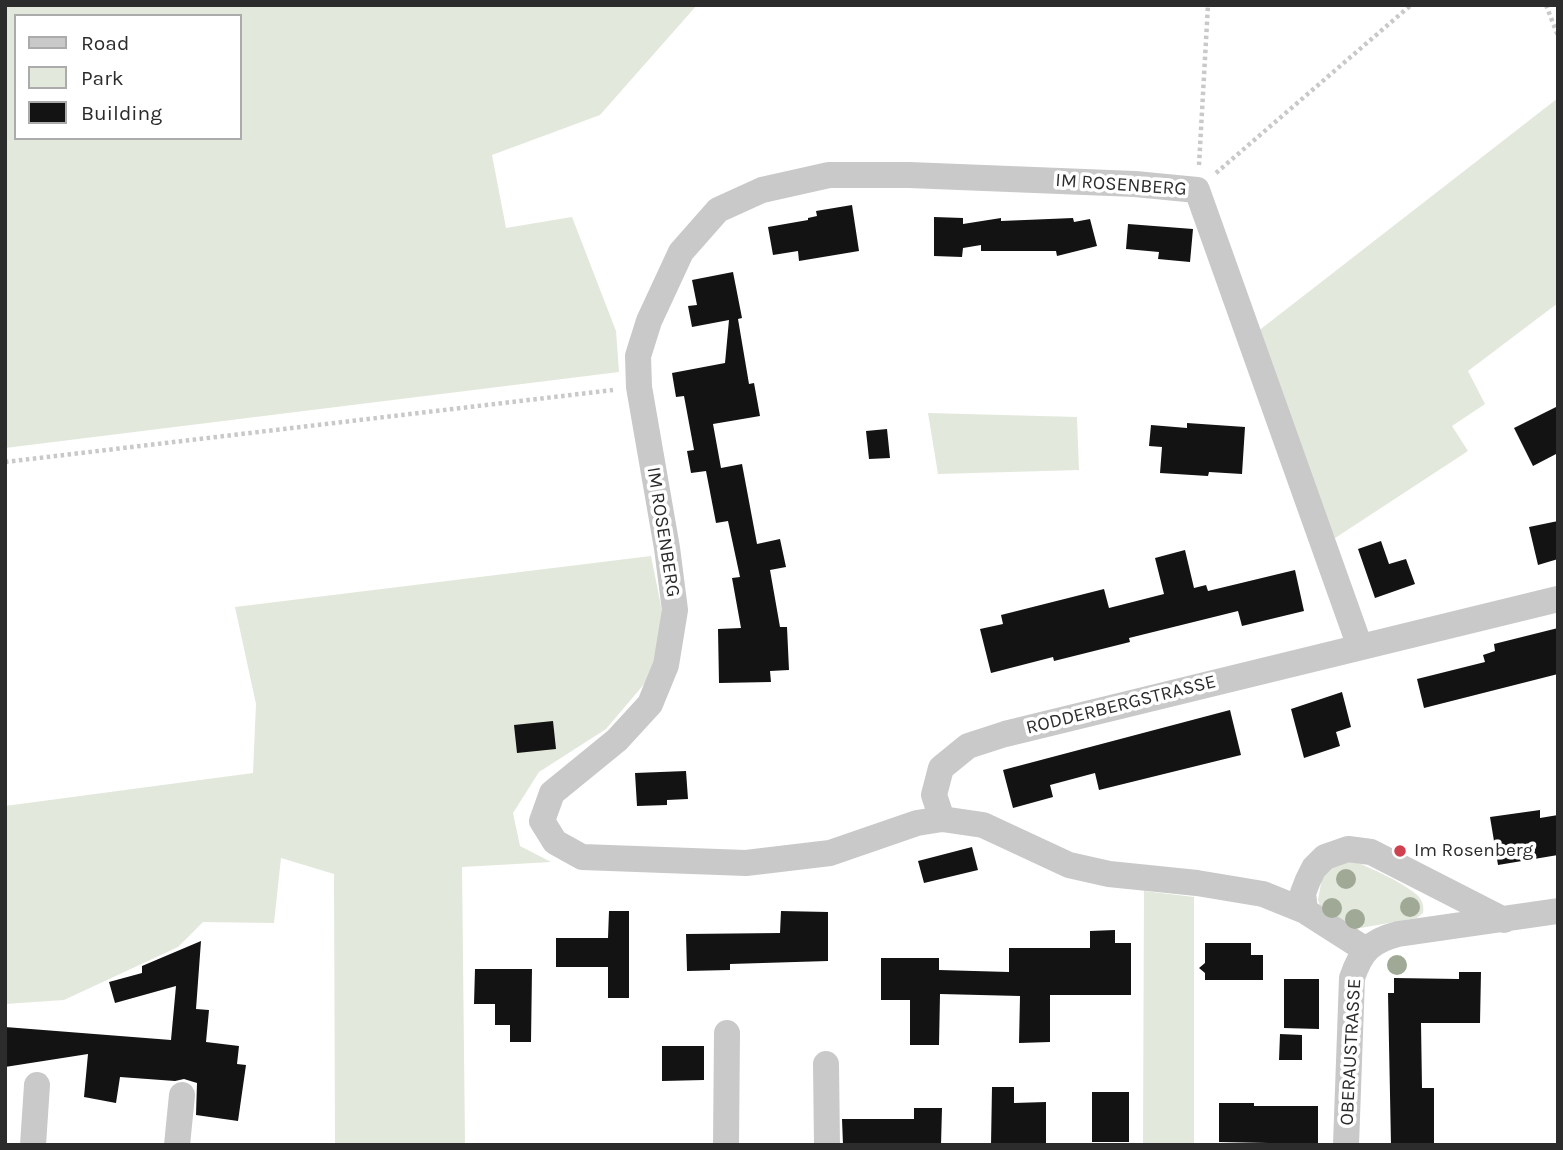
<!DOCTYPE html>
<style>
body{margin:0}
#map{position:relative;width:1563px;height:1150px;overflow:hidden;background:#fff;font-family:Karla,sans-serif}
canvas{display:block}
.frame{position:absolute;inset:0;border:7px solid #2c2c2c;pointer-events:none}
.legend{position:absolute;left:14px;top:14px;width:228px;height:126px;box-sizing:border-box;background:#fff;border:2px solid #ababab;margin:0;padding:9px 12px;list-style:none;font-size:21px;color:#2c2c2c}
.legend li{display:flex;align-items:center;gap:14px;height:35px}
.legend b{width:35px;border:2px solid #ababab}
</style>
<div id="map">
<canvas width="1563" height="1150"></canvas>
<div class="frame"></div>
<ul class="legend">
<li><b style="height:9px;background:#c9c9c9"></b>Road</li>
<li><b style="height:19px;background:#e2e8db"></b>Park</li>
<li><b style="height:19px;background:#131313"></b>Building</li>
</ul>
</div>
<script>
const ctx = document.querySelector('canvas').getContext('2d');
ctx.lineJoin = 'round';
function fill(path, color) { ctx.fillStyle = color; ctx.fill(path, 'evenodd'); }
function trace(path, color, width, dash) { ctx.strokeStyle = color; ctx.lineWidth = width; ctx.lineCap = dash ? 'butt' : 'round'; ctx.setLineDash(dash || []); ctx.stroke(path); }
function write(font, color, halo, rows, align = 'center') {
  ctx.font = font + ' Karla,sans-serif'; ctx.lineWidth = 7; ctx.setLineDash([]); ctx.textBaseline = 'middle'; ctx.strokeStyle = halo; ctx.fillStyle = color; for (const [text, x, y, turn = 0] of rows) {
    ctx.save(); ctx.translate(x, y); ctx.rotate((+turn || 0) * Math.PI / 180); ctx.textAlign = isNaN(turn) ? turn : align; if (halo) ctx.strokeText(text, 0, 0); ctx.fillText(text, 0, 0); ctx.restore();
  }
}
const green = new Path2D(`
 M5,5h692l-97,110 -108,40 14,73 66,-11 44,114 3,41 -614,76zM16,16h224v122h-224z
 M1558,98v205l-90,68 17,33 -33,22 16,25 -139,91 -72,-210z
 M928,413l149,4 2,53 -141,4z
 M651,556l12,60 -12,60 -45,53 -67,43 -26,41 7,33 31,16 -89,5 3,278h-130l-1,-271 -53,-16 -7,65 -71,-1 -25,25 -114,53 -59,4v-198l248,-33 3,-69 -21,-97z
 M1352,861c14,4 58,25 67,36 4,5 5,10 4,16l-6,5 -62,11 -33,-18 -4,-11 4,-22 8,-10z
 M1144,891l50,6v248h-51z`);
const building = new Path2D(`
 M852,205l7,46 -60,10 -1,-10 -25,4 -5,-28 40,-7v-2l9,-2 -1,-5z
 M934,217l29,1v6l38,-6v3l72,-3 1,4 16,-3 7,27 -40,10 -1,-5h-75v-6l-18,3 -1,9 -28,-1z
 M1128,224l65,5 -3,33 -32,-3 1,-7 -33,-3z
 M733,272l9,46 -4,1 11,65 5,-1 6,33 -47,8 8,44 21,-4 15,80 23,-5 6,28 -16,3 10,57h7l2,43 -19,1 1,11 -52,1 -1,-54 23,-1 -9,-50 8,-1 -12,-56 -12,2 -10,-52 -15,2 -4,-22 7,-1 -10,-54 -8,1 -4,-24 53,-10 4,-43 -37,7 -4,-21 9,-1 -5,-25z
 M1558,406v47l-25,13 -19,-38z
 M1187,423l58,4 -3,47 -33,-2 -1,4 -48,-3 2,-26 -13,-1 2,-21 36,3z
 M887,429l3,29 -21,1 -3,-28z
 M1558,521v38l-20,6 -9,-38z
 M1381,541l8,23 17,-5 9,25 -40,14 -17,-49z
 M1185,550l9,38 12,-3 2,6 87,-21 9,41 -62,15 -4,-15 -109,27 1,4 -76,19 -1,-4 -62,16 -11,-44 23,-5 -2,-9 103,-26 5,19 55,-14 -9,-36z
 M1558,628v46l-134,34 -7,-29 68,-17 -2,-7 12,-4 -1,-7z
 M1342,692l9,35 -15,5 4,14 -36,12 -13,-49z
 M1230,710l11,45 -142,35 -4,-17 -45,12 3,12 -40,11 -10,-38z
 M553,721l3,28 -39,4 -3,-28z
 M686,771l2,28 -21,1v5l-30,1 -2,-33z
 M1540,810v8l18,-3v40l-60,10 -8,-48z
 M972,847l6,23 -54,13 -6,-22z
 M609,911h20v87h-21v-31h-52v-29h52z
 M781,911l47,1v49l-98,3v6l-43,1 -1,-37 94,-1z
 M1115,930v13h16v52h-81v47l-31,1 1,-47 -80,-2 -1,51h-29v-45h-29v-42h58v12l70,2v-24h81v-17z
 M201,941l-5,68 13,1 -3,32 33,4 -2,18 9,1 -8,56 -42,-6 1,-32 -13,-4 -9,2 -55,-4 -4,26 -32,-6 4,-43 -83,13v-40l166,13 5,-54 -61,17 -6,-21 33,-9v-7z
 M1205,943h46v12h12v25h-58v-7l-6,-5 6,-5z
 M475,969h57l-1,73h-21v-17h-15v-21h-21z
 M1459,972h22l-1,51h-59l1,65h12v57h-43l-3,-152h6v-15l65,1z
 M1284,979h35v50l-35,-1z
 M1280,1034l22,1v25h-23z
 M662,1046h42v34l-42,1z
 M992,1087h22v16l32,-1v43h-55z
 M1092,1092h37v50h-37z
 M1219,1103h35v3h64v38l-99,-2z
 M914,1108h28l-1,37h-98l-1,-26h72z`);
const path = new Path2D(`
 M1546,5l12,31
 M1199,165l9,-160
 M1216,173l195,-168
 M5,462l608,-72`);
const minor = new Path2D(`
 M1360,647l-163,-457 -62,-6 -226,-9h-80l-67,15 -44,20 -37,42 -32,69 -11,35 1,31 28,161 8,62 -9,55 -16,39 -33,36 -65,53 -10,28 13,21 27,15 164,6 84,-10 87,-30 25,-4 41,6 86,40 40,9 88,9 66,11 42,17 61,39
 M942,819l-8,-24 7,-27 27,-22 37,-12 553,-135
 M1305,911l-2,-18 5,-13 6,-12 11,-11 23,-8 23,3 133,68
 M826,1064l1,81
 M33,1145l4,-60
 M177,1145l5,-50
 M726,1145l1,-112
 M1346,1145l6,-167c9,-27 19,-37 46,-44l160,-23`);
const trees = [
 [1346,879],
 [1410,907],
 [1332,908],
 [1355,919],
 [1397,965]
];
const markers = [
 [1400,851,7,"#d04150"]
];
const streetNames = [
 ["IM ROSENBERG",1121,185,4],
 ["IM ROSENBERG",663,532,81],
 ["RODDERBERGSTRASSE",1121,705,-14],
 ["OBERAUSTRASSE",1351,1052,-87]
];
const poiNames = [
 ["Im Rosenberg",1414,851]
];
fill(green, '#e2e8db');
fill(building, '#131313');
trace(path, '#c9c9c9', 4.5, [3.5, 3.5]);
trace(minor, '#c9c9c9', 26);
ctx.fillStyle = '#9fa995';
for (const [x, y] of trees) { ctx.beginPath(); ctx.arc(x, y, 10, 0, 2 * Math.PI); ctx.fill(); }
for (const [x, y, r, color] of markers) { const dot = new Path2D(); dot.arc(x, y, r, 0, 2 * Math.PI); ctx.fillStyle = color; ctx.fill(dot); trace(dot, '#fff', 2.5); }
write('19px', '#2c2c2c', '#fff', streetNames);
write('19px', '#2c2c2c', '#fff', poiNames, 'left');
</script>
